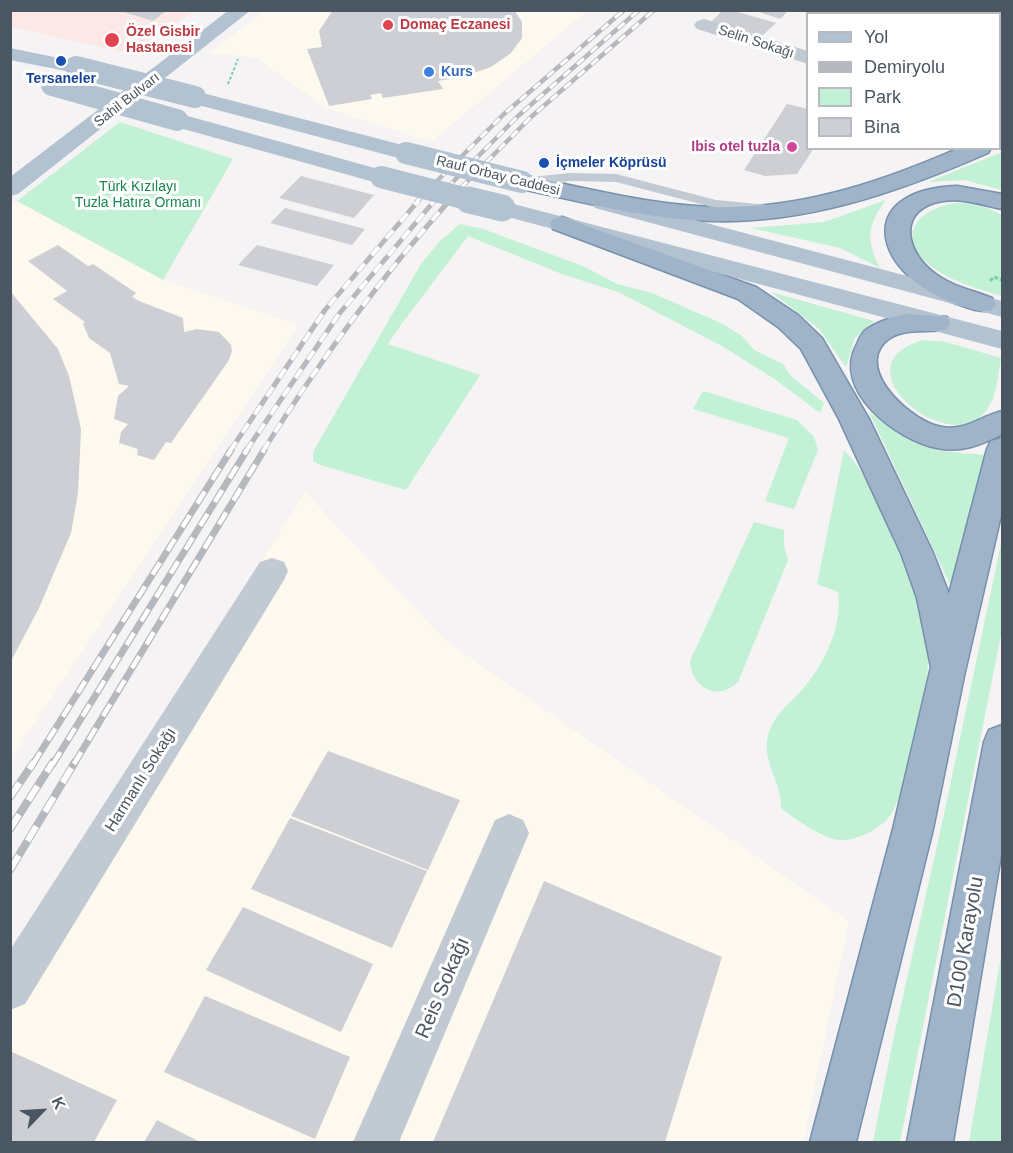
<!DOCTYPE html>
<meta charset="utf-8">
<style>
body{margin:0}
#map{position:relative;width:1013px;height:1153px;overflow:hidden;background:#f5f3f3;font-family:Helvetica,sans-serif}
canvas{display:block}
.frame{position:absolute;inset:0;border:12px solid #4a5661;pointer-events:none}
.legend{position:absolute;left:806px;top:12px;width:195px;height:138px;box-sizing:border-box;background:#fff;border:2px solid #b7bbc0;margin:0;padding:8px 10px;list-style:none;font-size:18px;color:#4a5661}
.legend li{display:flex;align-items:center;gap:12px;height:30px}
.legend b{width:30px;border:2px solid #b7bbc0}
.north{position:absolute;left:12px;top:1081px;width:60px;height:60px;-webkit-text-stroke:4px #fff;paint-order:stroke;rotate:65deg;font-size:16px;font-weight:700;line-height:24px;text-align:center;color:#4a5661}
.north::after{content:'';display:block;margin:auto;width:21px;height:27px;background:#4a5661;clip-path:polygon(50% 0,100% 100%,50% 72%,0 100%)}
</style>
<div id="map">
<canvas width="1013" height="1153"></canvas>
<div class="frame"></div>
<ul class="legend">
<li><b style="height:8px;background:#b3c2d1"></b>Yol</li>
<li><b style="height:8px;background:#b5b8bd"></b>Demiryolu</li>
<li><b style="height:16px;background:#c3f1d5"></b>Park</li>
<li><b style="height:16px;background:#cdcfd5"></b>Bina</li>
</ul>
<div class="north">K</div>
</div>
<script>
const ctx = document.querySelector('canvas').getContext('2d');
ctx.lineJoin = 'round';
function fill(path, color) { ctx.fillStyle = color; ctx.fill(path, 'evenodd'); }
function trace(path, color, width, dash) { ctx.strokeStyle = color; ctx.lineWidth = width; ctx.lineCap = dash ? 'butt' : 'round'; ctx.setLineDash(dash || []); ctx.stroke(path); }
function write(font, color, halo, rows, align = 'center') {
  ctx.font = font + ' Helvetica,sans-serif'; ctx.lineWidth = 6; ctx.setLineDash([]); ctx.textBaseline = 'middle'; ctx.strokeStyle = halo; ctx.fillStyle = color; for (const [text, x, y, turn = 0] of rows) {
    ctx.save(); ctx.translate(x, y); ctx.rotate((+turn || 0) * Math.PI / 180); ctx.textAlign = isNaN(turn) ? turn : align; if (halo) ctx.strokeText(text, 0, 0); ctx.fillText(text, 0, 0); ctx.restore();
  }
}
const commercial = new Path2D(`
 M265,11h322l-156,131 -107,-35 -67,-49 -48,-5z
 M17,201l146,79 136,45 -288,434 -1,-552z
 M305,492l141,149 403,280 -46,221h-792l-1,-177z`);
const medical = new Path2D(`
 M11,11h184l-63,43 -121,-27z`);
const green = new Path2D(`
 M120,122l113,37 -70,121 -146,-79z
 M1002,152v38l-38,-10 -36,2z
 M886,200c-19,24 -20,41 -6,68l-40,-20 -89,-20 73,-6z
 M965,203l23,5 14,7v81c-25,-7 -60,-17 -79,-37 -30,-34 11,-57 42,-56z
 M460,224l23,5 102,38 32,17 35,9 71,31 19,12 12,14 29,14 8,12 33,27 -4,10 -44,-33 -54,-34 -104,-54 -56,-18 -94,-38 -68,90 -12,18 92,31 -74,115 -86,-25 -7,-4v-9l108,-188 18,-22z
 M771,292l103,29 -19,17 -9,29 -27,-38z
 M923,340l23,2 55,16c-3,18 -4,39 -15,53 -36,49 -152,-46 -63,-71z
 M703,391l94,29 17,17 4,13 -24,59 -29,-8 24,-63 -96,-29z
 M869,412c49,36 61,40 121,43l-35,140z
 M844,450c17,17 26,37 36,58 21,43 40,85 47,132 6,38 -15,147 -38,177 -11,13 -31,23 -48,23 -17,0 -46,-21 -60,-32 1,-29 -23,-49 -11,-79 7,-17 21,-26 32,-39 22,-26 41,-63 36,-98l-21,-8z
 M754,522l30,8v16l4,14 -50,122c-21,20 -46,6 -48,-21z
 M1002,539v91l-102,512h-27l19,-97 51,-226z
 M1002,951v191h-33z`);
const building = new Path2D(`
 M117,10h50l-14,11z
 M333,10h181l8,12v16l-11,15 -20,14 -29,10 -24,4 5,8 -60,9 -2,-5 -11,2 2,4 -43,7 -22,-57 15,-2 -3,-16z
 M723,10h8l45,13 -14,13 -51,-14z
 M753,10h36l-9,9z
 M861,10h73l10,3 -85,1z
 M787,104l21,5v39h6l-17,26 -32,2 -21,-6z
 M301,176l73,19 -20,23 -75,-20z
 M285,208l80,21 -13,16 -82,-22z
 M58,245l30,21 5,-2 43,29 -4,4 7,4 44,17 1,14 13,-3 22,3 12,13 1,6 -3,9 -58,83 -5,-1 -12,18 -17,-5 1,-6 -19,-6 2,-11 7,-8 -14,-5 4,-23 11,-10 -10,-2 -9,-31 -21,-15 -6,-14 2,-2 -32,-23 14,-8 -39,-30z
 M257,245l77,20 -17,21 -79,-21z
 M10,291l48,58 11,27 12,53 -3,64 -7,40 -32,75 -29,55z
 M328,751l132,49 -32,70 -137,-54z
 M290,818l137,53 -35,77 -141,-59z
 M544,881l178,76 -57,185h-232z
 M243,907l130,57 -32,68 -135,-62z
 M205,996l145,61 -35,82 -151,-67z
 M10,1051l107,49 -23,42h-84z
 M157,1120l43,22h-56z`);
const pathFar1 = new Path2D(`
 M228,84l10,-25`);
const path = new Path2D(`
 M990,281l4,-4 8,3`);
const service = new Path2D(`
 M570,173l46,1 100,26 52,5 7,4 -7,4 -52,-5 -100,-26 -46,-1 -48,5 -7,-4 7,-4z`);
const minor = new Path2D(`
 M955,10h28l2,4h-28z
 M704,19l104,32v13l-111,-35 -3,-4 3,-4z
 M1000,111l2,1v14l-2,-1z
 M272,558l12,4 4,9 -4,9 -259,424 -15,6v-60l250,-388z
 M509,814l14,6 6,13 -130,309h-46l142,-322z`);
const primary = new Path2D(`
 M229,10h22l-233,184 -8,2v-19z
 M10,48l73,15 3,4 -3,4 -7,2 -66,-13z
 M195,91l219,57 3,5 -3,5 -8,2 -219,-58 -3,-5 3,-5z
 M177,113l212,59 4,5 -4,5 -8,2 -212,-59 -3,-5 3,-5z
 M604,196l398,105v16l-407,-109 -3,-5 3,-5z
 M502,201l500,130v18l-509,-136 -3,-5 3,-5z`);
const trunk = new Path2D(`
 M959,148h32l-3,5c-80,35 -166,66 -254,68 -72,2 -143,-17 -212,-32l-8,-2 -4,-5 4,-5 8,-2c70,14 141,34 213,32 78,-2 153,-28 224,-59z
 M957,186l45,8v15c-20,-4 -38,-11 -59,-8 -45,7 -39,48 -10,71 17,14 39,18 59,26l4,6 -4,6c-13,3 -22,-2 -35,-6 -83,-28 -107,-114 0,-118z
 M562,217l194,70 42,28 24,23 47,81 64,134 16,41 38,-145 4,-8 11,-3v73l-38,165 -31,153 -77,313h-46l83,-313 38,-162 -14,-69 -16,-45 -62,-134 -38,-70 -23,-22 -40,-28 -185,-70 -3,-5 3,-5z
 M905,314l42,3 3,6 -3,6c-20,5 -45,-3 -62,13 -30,30 29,81 57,85 24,4 39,-11 60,-16v23c-20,11 -41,19 -65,14 -41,-8 -106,-58 -80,-104 2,-5 5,-12 10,-15 10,-7 26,-12 38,-15z
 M1002,725v124l-49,293h-46l77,-400 5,-12z`);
const railFar3 = new Path2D(`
 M417,201l87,-87 120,-104
 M434,201l84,-85 121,-106
 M448,201l83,-84 123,-107`);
const railFar2 = new Path2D(`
 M230,451l95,-141 94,-110
 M246,451l93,-137 96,-114
 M263,451c56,-89 117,-173 187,-251`);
const railFar1 = new Path2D(`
 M33,764l198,-314
 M53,764l194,-314
 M74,764l190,-314`);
const rail = new Path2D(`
 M10,797l24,-35
 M10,829l43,-67
 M10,870l65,-108`);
const primaryBridgeFar1 = new Path2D(`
 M76,67l119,30
 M52,85l125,35
 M406,153l116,29
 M381,177l94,24`);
const primaryBridge = new Path2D(`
 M469,200l33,8`);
const markers = [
 [388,25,6,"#e0444e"],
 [112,40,8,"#e0444e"],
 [61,61,6,"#1a4fb4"],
 [429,72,6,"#3f7fe0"],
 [792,147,6,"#d1479c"],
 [544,163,6,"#1a4fb4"]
];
const farHealthnames = [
 ["Domaç Eczanesi",400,25],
 ["Özel Gisbir",126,32],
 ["Hastanesi",126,48]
];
const farStreetnames = [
 ["Selin Sokağı",756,42,18],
 ["Sahil Bulvarı",127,100,-38],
 ["Rauf Orbay Caddesi",498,176,14]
];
const farShopnames = [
 ["Kurs",441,72]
];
const farTransitnames = [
 ["Tersaneler",61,79],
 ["İçmeler Köprüsü",556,163,"left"]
];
const farHotelnames = [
 ["Ibis otel tuzla",780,147]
];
const farParknames = [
 ["Türk Kızılayı",138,187],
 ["Tuzla Hatıra Ormanı",138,203]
];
const streetNames = [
 ["Harmanlı Sokağı",141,780,-58]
];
const nearStreetnames = [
 ["D100 Karayolu",966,942,-80],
 ["Reis Sokağı",443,988,-67]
];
fill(commercial, '#fdf9ef');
fill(medical, '#fce8e6');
fill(green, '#c3f1d5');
fill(building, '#cdcfd5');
trace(trunk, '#7690ad', 3);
trace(pathFar1, '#7ad0a6', 2, [3, 2]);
trace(path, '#7ad0a6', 3, [4, 2]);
fill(service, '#c1cad2');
fill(minor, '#c1cad2');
fill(primary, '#b3c2d1');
fill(trunk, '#9fb4c9');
trace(railFar3, '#b5b8bd', 4.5);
trace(railFar2, '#b5b8bd', 5);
trace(railFar1, '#b5b8bd', 7);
trace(rail, '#b5b8bd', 8);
trace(railFar3, '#fff', 3, [9]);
trace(railFar2, '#fff', 4, [11]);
trace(railFar1, '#fff', 4.5, [14]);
trace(rail, '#fff', 6, [17]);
trace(primaryBridgeFar1, '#b3c2d1', 22);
trace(primaryBridge, '#b3c2d1', 27);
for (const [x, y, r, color] of markers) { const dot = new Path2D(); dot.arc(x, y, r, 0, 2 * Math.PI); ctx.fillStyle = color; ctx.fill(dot); trace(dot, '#fff', 2); }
write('bold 14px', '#be3a42', '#fff', farHealthnames, 'left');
write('14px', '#4a5661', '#fff', farStreetnames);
write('bold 14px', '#366cbe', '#fff', farShopnames, 'left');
write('bold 14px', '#164399', '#fff', farTransitnames);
write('bold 14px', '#b23c85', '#fff', farHotelnames, 'right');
write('14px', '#17864f', '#fff', farParknames);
write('16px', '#4a5661', '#fff', streetNames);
write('20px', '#4a5661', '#fff', nearStreetnames);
</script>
